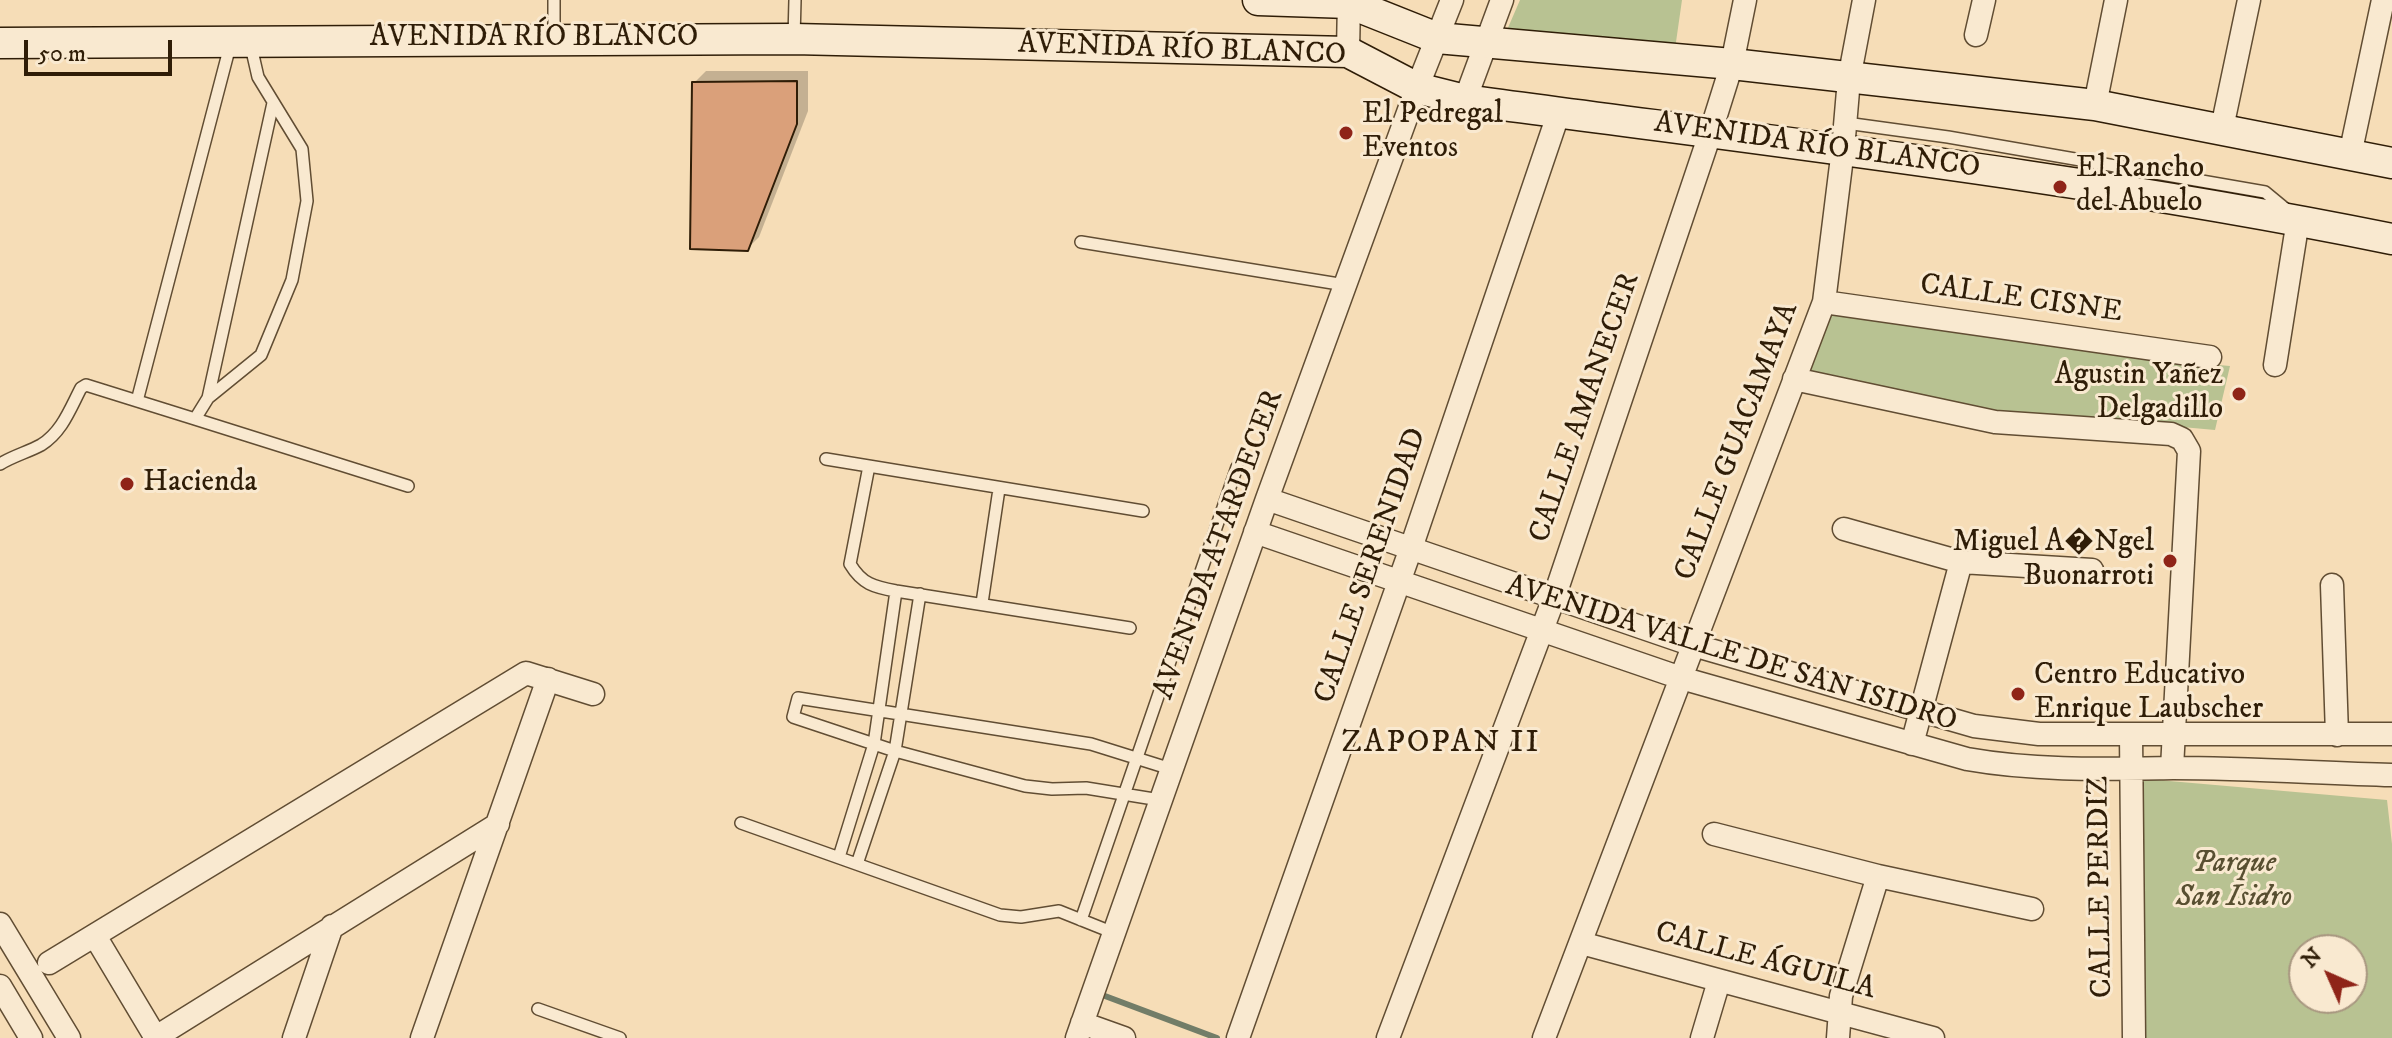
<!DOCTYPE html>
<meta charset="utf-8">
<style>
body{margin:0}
#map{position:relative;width:2392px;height:1038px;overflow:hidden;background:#f6ddb7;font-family:"IM FELL DW Pica",serif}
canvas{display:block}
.north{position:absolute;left:2288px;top:934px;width:80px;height:80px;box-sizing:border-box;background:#f9e9d0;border:2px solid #a89780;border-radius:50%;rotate:315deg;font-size:22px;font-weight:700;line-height:32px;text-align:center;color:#2f1d07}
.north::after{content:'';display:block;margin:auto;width:28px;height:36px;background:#8f2418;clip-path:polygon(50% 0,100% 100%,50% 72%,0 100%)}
.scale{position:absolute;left:24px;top:40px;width:148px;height:36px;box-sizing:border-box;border:4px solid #2f1d07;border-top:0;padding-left:10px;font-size:24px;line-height:28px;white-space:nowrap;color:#2f1d07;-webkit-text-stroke:6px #f9e9d0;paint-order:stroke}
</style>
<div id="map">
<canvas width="2392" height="1038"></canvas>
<div class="north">N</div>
<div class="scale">50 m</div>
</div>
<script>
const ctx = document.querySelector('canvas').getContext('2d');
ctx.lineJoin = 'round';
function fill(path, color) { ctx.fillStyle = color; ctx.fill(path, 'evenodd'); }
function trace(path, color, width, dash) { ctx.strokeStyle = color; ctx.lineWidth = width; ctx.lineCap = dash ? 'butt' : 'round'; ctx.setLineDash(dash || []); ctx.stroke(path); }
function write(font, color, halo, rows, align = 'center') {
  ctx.font = font + ' "IM FELL DW Pica",serif'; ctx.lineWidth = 6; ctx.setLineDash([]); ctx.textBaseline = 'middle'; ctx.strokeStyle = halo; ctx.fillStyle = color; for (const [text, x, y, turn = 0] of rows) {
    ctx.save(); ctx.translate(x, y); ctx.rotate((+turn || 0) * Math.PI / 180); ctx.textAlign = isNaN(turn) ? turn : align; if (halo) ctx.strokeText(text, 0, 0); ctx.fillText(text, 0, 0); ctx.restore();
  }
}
const green = new Path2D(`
 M1520,0h162l-8,56 -170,-19z
 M1828,310l379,54 23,2 -15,64 -221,-20 -190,-33z
 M2135,778l252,22 5,44v194h-248zM2304,950h48v48h-48z`);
const shadow = new Path2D(`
 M706,71h102v40l-49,126 -12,12 -53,-166z`);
const stream = new Path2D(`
 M1105,996l112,42`);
const building = new Path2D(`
 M797,81v43l-49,127 -58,-2 2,-167z`);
const lane = new Path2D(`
 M554,0v37
 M794,38l1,-38
 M1846,123l102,14 317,55 23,19
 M1081,242l264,43
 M208,398l65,-295
 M137,401l94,-359
 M195,419l213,67
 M826,459l317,52
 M0,464c13,-8 28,-12 41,-19 21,-13 29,-36 40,-57l5,-3 109,34 13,-21 53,-43 31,-75 15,-79 -5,-52 -44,-72 -8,-35
 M869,466l-19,98c12,20 24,23 46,27l234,37
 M982,603l17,-114
 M1160,800l-74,-12 -34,1 -27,-3 -130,-35 -102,-34 5,-19 293,46 80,25
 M741,823l259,92 21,2 38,-6 55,22
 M839,857l35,-113 22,-153
 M857,864l38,-113 25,-157
 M1081,920l156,-453
 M538,1009l82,29`);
const street = new Path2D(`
 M1976,35l8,-35
 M1348,52l1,-52
 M1465,100l37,-100
 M2095,105l21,-105
 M2222,128l27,-128
 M2350,155l33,-155
 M1824,302l386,55
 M2275,365l23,-145
 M1794,379l201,43 176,12 11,5 7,12 -17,317
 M1267,499l426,146 281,81 65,8h353
 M1844,529l117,33 131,8
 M1255,532l426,146 286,81c68,12 137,10 206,9 73,0 146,5 219,7
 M2332,585l5,150
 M2131,735l3,303
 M1912,744l49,-182
 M1714,834l164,42 154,33
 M0,924l69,114
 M95,936l61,102
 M1581,943l352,95
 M49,963l477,-290 67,21
 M0,986l31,52
 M1082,1023l42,15
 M156,1037l342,-213
 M294,1038l38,-112
 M422,1038l126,-359
 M1077,1038l190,-539 150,-411 35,-88
 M1238,1038l173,-490 148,-436
 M1388,1038l166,-440 157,-467 21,-67 13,-64
 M1544,1038l280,-736 19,-153 6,-70 15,-79
 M1702,1038l17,-57
 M1838,1038l3,-42 37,-120`);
const secondary = new Path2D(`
 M1258,0l91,3 88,35 295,26 363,41 297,58
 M0,43l794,-4 554,13 69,36 48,12c310,42 621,77 927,139`);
const markers = [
 [1346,133,8,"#8f2418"],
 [2060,187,8,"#8f2418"],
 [2239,394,8,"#8f2418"],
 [127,484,8,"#8f2418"],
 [2170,561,8,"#8f2418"],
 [2018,694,8,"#8f2418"]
];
const streetNames = [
 ["AVENIDA RÍO BLANCO",534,39],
 ["AVENIDA RÍO BLANCO",1182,51,2],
 ["AVENIDA RÍO BLANCO",1817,147,8],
 ["CALLE CISNE",2021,300,8],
 ["CALLE AMANECER",1586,408,-71],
 ["CALLE GUACAMAYA",1738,442,-69],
 ["AVENIDA ATARDECER",1220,545,-70],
 ["CALLE SERENIDAD",1372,566,-71],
 ["AVENIDA VALLE DE SAN ISIDRO",1731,655,17],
 ["CALLE PERDIZ",2102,887,-91],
 ["CALLE ÁGUILA",1765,962,15]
];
const poiNames = [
 ["El Pedregal",1362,116],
 ["Eventos",1362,150],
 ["El Rancho",2076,170],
 ["del Abuelo",2076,204],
 ["Agustin Yañez",2223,377,"right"],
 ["Delgadillo",2223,411,"right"],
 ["Hacienda",143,484],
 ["Miguel A�Ngel",2154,544,"right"],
 ["Buonarroti",2154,578,"right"],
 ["Centro Educativo",2034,677],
 ["Enrique Laubscher",2034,711]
];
const parkNames = [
 ["Parque",2234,865],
 ["San Isidro",2234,899]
];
const neighbourhoodNames = [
 ["ZAPOPAN II",1441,744]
];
fill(green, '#b8c292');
fill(shadow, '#0003');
trace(stream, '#727d68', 6);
fill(building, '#daa07a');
trace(building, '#2f1d07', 2);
trace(lane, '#614d33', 14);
trace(street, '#614d33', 25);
trace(secondary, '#2f1d07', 33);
trace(lane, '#f9e9d0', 11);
trace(street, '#f9e9d0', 22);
trace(secondary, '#f9e9d0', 30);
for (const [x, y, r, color] of markers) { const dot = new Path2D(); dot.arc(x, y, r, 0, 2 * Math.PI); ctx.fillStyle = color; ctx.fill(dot); trace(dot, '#f9e9d0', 3); }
write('30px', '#2f1d07', '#f9e9d0', streetNames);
write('30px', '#2f1d07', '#f9e9d0', poiNames, 'left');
write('italic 30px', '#584f31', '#f9e9d0', parkNames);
ctx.letterSpacing = '2px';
write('32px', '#2f1d07', '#f9e9d0', neighbourhoodNames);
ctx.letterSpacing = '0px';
</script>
